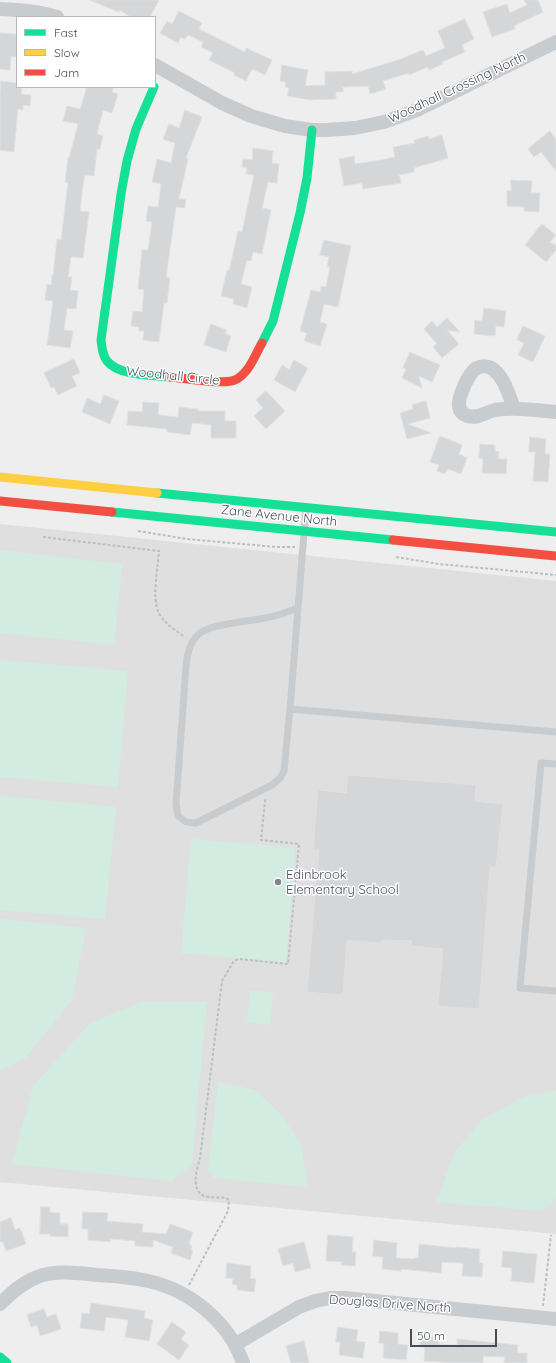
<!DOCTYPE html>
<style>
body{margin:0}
#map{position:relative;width:556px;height:1363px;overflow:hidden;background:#eee;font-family:Quicksand,sans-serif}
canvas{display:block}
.legend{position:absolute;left:16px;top:16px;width:140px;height:72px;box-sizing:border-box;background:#fff;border:1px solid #b5b8bd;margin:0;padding:5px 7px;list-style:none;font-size:12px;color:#464d59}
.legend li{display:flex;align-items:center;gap:8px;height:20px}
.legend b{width:20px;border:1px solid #b5b8bd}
.scale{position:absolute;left:410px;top:1329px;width:87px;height:18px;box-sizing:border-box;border:2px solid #464d59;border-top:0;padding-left:5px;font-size:12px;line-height:14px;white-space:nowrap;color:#464d59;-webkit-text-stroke:3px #fff;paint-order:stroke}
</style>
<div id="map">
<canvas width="556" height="1363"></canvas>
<ul class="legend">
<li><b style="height:5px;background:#16e098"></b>Fast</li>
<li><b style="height:5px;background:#ffcf43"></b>Slow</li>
<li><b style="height:5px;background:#f24e42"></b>Jam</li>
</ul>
<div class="scale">50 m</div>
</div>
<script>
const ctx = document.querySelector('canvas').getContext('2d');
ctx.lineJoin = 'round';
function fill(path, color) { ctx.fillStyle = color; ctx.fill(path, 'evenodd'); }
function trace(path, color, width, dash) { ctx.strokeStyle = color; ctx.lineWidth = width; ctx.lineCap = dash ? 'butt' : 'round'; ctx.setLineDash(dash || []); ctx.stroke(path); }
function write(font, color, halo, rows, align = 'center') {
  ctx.font = font + ' Quicksand,sans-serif'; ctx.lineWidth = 3; ctx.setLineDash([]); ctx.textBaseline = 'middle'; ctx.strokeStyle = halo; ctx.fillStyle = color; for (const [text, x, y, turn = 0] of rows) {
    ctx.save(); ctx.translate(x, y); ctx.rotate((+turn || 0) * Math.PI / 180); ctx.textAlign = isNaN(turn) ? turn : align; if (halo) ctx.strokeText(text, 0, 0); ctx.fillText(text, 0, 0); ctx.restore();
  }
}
const education = new Path2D(`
 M0,524l556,57v653l-556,-52z`);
const green = new Path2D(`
 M0,550l122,14 -8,81 -114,-12z
 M0,660l128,11 -10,116 -118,-10z
 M0,796l116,11 -11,112 -105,-9z
 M191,839l104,9 -9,114 -105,-9z
 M0,919l86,9 -14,72 -47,58 -25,12z
 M250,990l23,2 -3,33 -23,-3z
 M141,1002h66l-15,163 -20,16 -160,-17 21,-78 56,-62z
 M218,1082l37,8 26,24 20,30 7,43 -94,-9 -6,-8z
 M556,1091v108l-13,12 -106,-9 17,-49 28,-33 41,-23z`);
const building = new Path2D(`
 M90,0h69l-9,17h-19l-12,-7v2z
 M524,0h14l5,12 -29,14 1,3 -23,8 -9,-25 24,-8 3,9 17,-8z
 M179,11l23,12 -3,6 46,23 1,-4 26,12 -7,15 -13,-6 -6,12 -12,-6 1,-2 -26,-13 4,-7 -12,-6 2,-5 -15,-7 -3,4 -4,-2 -3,6 -18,-10 7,-12 5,3z
 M465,19l9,20 -12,6 3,7 -23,10 1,2 -14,6 -1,-3 -19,8v-2l-26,8 3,8 -16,5 -2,-8 -25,1v5h-7v7l-26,1 -23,-4 2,-8 -4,-1 1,-5 -6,-1 2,-16 26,5 -3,16 20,-1v-13l27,-1v3l46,-14 25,-10 3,6 19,-8 -7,-17z
 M0,33l17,1v23l-6,-1 -1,14 -10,-1z
 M1,81l16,2v4h5l-1,7 10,1 -1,11 -7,-1v5l-5,-1 -4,43 -14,-2v-56z
 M87,87h27l-2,5 6,2 -6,19 -9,-3 -6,24 6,2 -3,13h-3l-3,27 -9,-1 -2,9 -3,27 9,1 -6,46 -12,-1 -3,20h4l-2,13 8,1 -2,18 -9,-1 -3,22 9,1 -3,17 -23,-3 6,-44 -8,-1 2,-16 4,1 1,-10h1l4,-36 4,1 7,-57 -3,-1 3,-25 1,1 9,-34 -15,-3 4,-15 13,3z
 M185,110l17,7 -16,41 2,1 -9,40h7l-1,9 -9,-1 -10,70 4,1 -3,25h-3l-5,39 -16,-2 1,-9h-5v-4l-8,-1 2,-15 9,1 2,-22 -6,-1 4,-39h6l4,-28 -6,-1 2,-15 10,1 3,-23 -9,-2 5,-23 14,4 4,-20 -12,-4 6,-15 10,4z
 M550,131l6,8v32l-15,-19 -7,5 -6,-8z
 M442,135l6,23 -34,10v4l-15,3 2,8 -38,6 -1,-6 -18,3 -5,-27 15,-3 1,8 26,-4 14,-3 -2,-10 22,-4 -1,-3 15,-4v3z
 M253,148l20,3 -1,12 7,1 -2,19 -9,-1 -6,26 9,2 -9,44 -9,-2 -2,9 -4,-1 -6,24 11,3 -5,21 -14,-4 1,-5 -13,-3 6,-26 2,1 9,-40 4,1 12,-57 -8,-1 1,-6 -5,-1 1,-8 9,1z
 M511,180l21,1 -1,12h9l-1,19 -15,-1v-4l-17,-1v-16l4,1z
 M542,224l14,11 -6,7 6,4v4l-10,12 -21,-17z
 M324,240l27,6 -13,61 -14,-3 -4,18 7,2 -7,22 -16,-5 3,-8 -7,-2 11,-41 9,2 1,-6 5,1 4,-20h-3l2,-10 -9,-2z
 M484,308l22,3 -2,16 -8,-1 -1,10 -21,-2 1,-14 7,1z
 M447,318l13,14 -13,-2 12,14 -17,14 -9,-11 4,-3 -13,-15 8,-8 5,6z
 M211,324l16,6 -2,4 6,2 -5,16 -22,-7z
 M523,326l22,10 -12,26 -15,-7 6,-12 -7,-3z
 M410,352l30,13 -8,17 -13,-6 3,12 -20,-10 4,-9 -3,-1z
 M74,359l6,14 -8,3 5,10 -19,9 -4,-8 -3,1 -7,-15z
 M294,360l14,8 -13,24 -21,-12 8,-15 7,4z
 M266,391l19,20 -19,18 -12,-13 9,-8 -7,-8z
 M104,395l15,6 -9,23 -28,-12 5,-14 13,6z
 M426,401l4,17 -22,6 23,9 -24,6 -7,-26 13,-4 -1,-4z
 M143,402l16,1 -1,12 20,2 1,-10 19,2v2h27v10h11v17h-25v-13l-19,-2 -2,12 -23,-3v-3l-40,-4 1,-14 14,1z
 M440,436l22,9 -3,9 8,4 -6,16 -13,-5 -3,5 -8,-3 2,-6 -9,-3z
 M530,437l16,2 -1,15h5l-2,28 -15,-1 2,-29h-6z
 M480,444l15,1v6l4,1 -1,7h9l-1,15 -24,-1 1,-14 -4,-1z
 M348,775l128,10 -1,16 28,3 -7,63h-6l-11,142 -41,-3 5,-57 -32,-3v-5l-30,-1v3l-34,-3 -4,55 -36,-3 12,-143h-6l5,-59 28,3z
 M41,1207h9v5l10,1v11h8v13l-18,-1v-2h-10z
 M83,1212l25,1 -1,8 36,3 -1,8 24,2 4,-10 23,8 -4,12 3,2 -1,4 2,1 -3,9 -19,-7 2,-6 -20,-7v7l-18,-1v-5l-24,-2 -1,3 -22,-2v-11h-6z
 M11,1218l4,12 5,-2 6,16 -20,7 -3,-9h-3v-20z
 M328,1235l25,2 -1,15h4l-1,14 -14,-1 1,-3 -16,-1z
 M374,1240l23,3 -1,15 18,1 1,-1h3l1,-14 37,4v-1l24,2 -1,14h4l-1,14 -20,-1 1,-13 -21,-1 -1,11 -40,-4v2l-19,-2 1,-12 -10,-1z
 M304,1242l7,26 -16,4 -2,-9 -10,3 -5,-17z
 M503,1251l34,3 -3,29 -23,-2 1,-13 -10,-1z
 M227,1263l24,3 -1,12 6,1 -2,13 -17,-2v-5l-5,-1 1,-5 -7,-1z
 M91,1303l54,8 -1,7 9,2 -4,21 -24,-4 3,-17 -22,-3 -2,14 -24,-3 2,-15 7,1z
 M44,1309l3,8 9,-3 5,15 -21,7 -3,-11 -6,2 -4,-12z
 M172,1322l14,10 -5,7 8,6 -10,15 -22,-16z
 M338,1327l20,3 -2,11 9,1 -2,16 -24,-3 1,-13h-4z
 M380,1331l18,2v11l10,1 -2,15 -23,-2 1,-14 -5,-1z
 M421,1335l18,2 -1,7 19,1v-6l61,6 -1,8h10v10h-23l1,-6 -22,-1v7h-26l-33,-2 1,-13 -5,-1z
 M304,1341l5,22h-18l-5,-17z`);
const path = new Path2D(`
 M138,531l49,8 89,8h19
 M43,537l116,14c-1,16 -7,45 -1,60 4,11 17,19 27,26
 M396,557l43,7 117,11
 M189,1285l39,-74 1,-11 -3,-2c-6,-1 -16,0 -22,-2 -14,-7 -7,-27 -4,-38l22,-177 12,-20 5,-2 49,5 11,-120 -38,-4 4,-39 1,-3
 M543,1306l8,-71`);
const lane = new Path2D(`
 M306,508l-16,201 266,23
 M290,709l-6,62 -4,7 -8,7 -76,38 -10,-1 -8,-6 -2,-12 10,-138c1,-12 4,-25 14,-33 13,-10 57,-12 74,-17 8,-2 16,-5 24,-8
 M556,764l-15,-1 -21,225 36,3`);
const street = new Path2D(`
 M0,9c20,1 38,2 57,8
 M155,65l67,38 29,13 34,10 27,4h14l29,-2 29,-6 33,-12 139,-68
 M514,408c-5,-12 -9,-29 -20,-38 -4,-4 -12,-5 -17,-2 -5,2 -8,9 -11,14 -5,11 -14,29 2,34 11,3 17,-4 27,-6 20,-3 40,0 61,2
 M0,1304c11,-11 22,-21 37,-27 19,-7 40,-4 60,-2 17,1 34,2 51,6 42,9 81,41 95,82
 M236,1344l63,-37 16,-6 15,-3h15l211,21`);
const fast = new Path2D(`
 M154,87l-18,42 -9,32 -6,33 -20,146c1,7 1,15 6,21 12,15 45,14 63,16
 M262,343l11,-22 27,-108 7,-35 5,-48
 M157,493l399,39
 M112,512l281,28
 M0,1357l7,6`);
const slow = new Path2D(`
 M0,477l157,16`);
const jam = new Path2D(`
 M170,377c14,1 57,9 67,2 13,-8 18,-24 25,-36
 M0,501l112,11
 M393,540l163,16`);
const markers = [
 [278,882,4,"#81858d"]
];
const streetNames = [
 ["Woodhall Crossing North",457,88,-25],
 ["Woodhall Circle",173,376,6],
 ["Zane Avenue North",279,516,6],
 ["Douglas Drive North",390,1304,4]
];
const poiNames = [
 ["Edinbrook",286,875],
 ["Elementary School",286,890]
];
fill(education, '#e0dfdf');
fill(green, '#d3ece1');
fill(building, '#d5d6d8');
trace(building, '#dfe0e1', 1);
trace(path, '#b7c2c0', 2, [3, 2]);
trace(lane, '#c9cccf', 7);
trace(street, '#c9cccf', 14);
trace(fast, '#16e098', 9);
trace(slow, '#ffcf43', 9);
trace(jam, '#f24e42', 9);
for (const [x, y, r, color] of markers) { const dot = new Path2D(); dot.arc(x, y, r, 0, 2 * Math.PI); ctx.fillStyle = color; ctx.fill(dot); trace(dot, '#fff', 1.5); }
write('13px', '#464d59', '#fff', streetNames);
write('13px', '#464d59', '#fff', poiNames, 'left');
</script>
